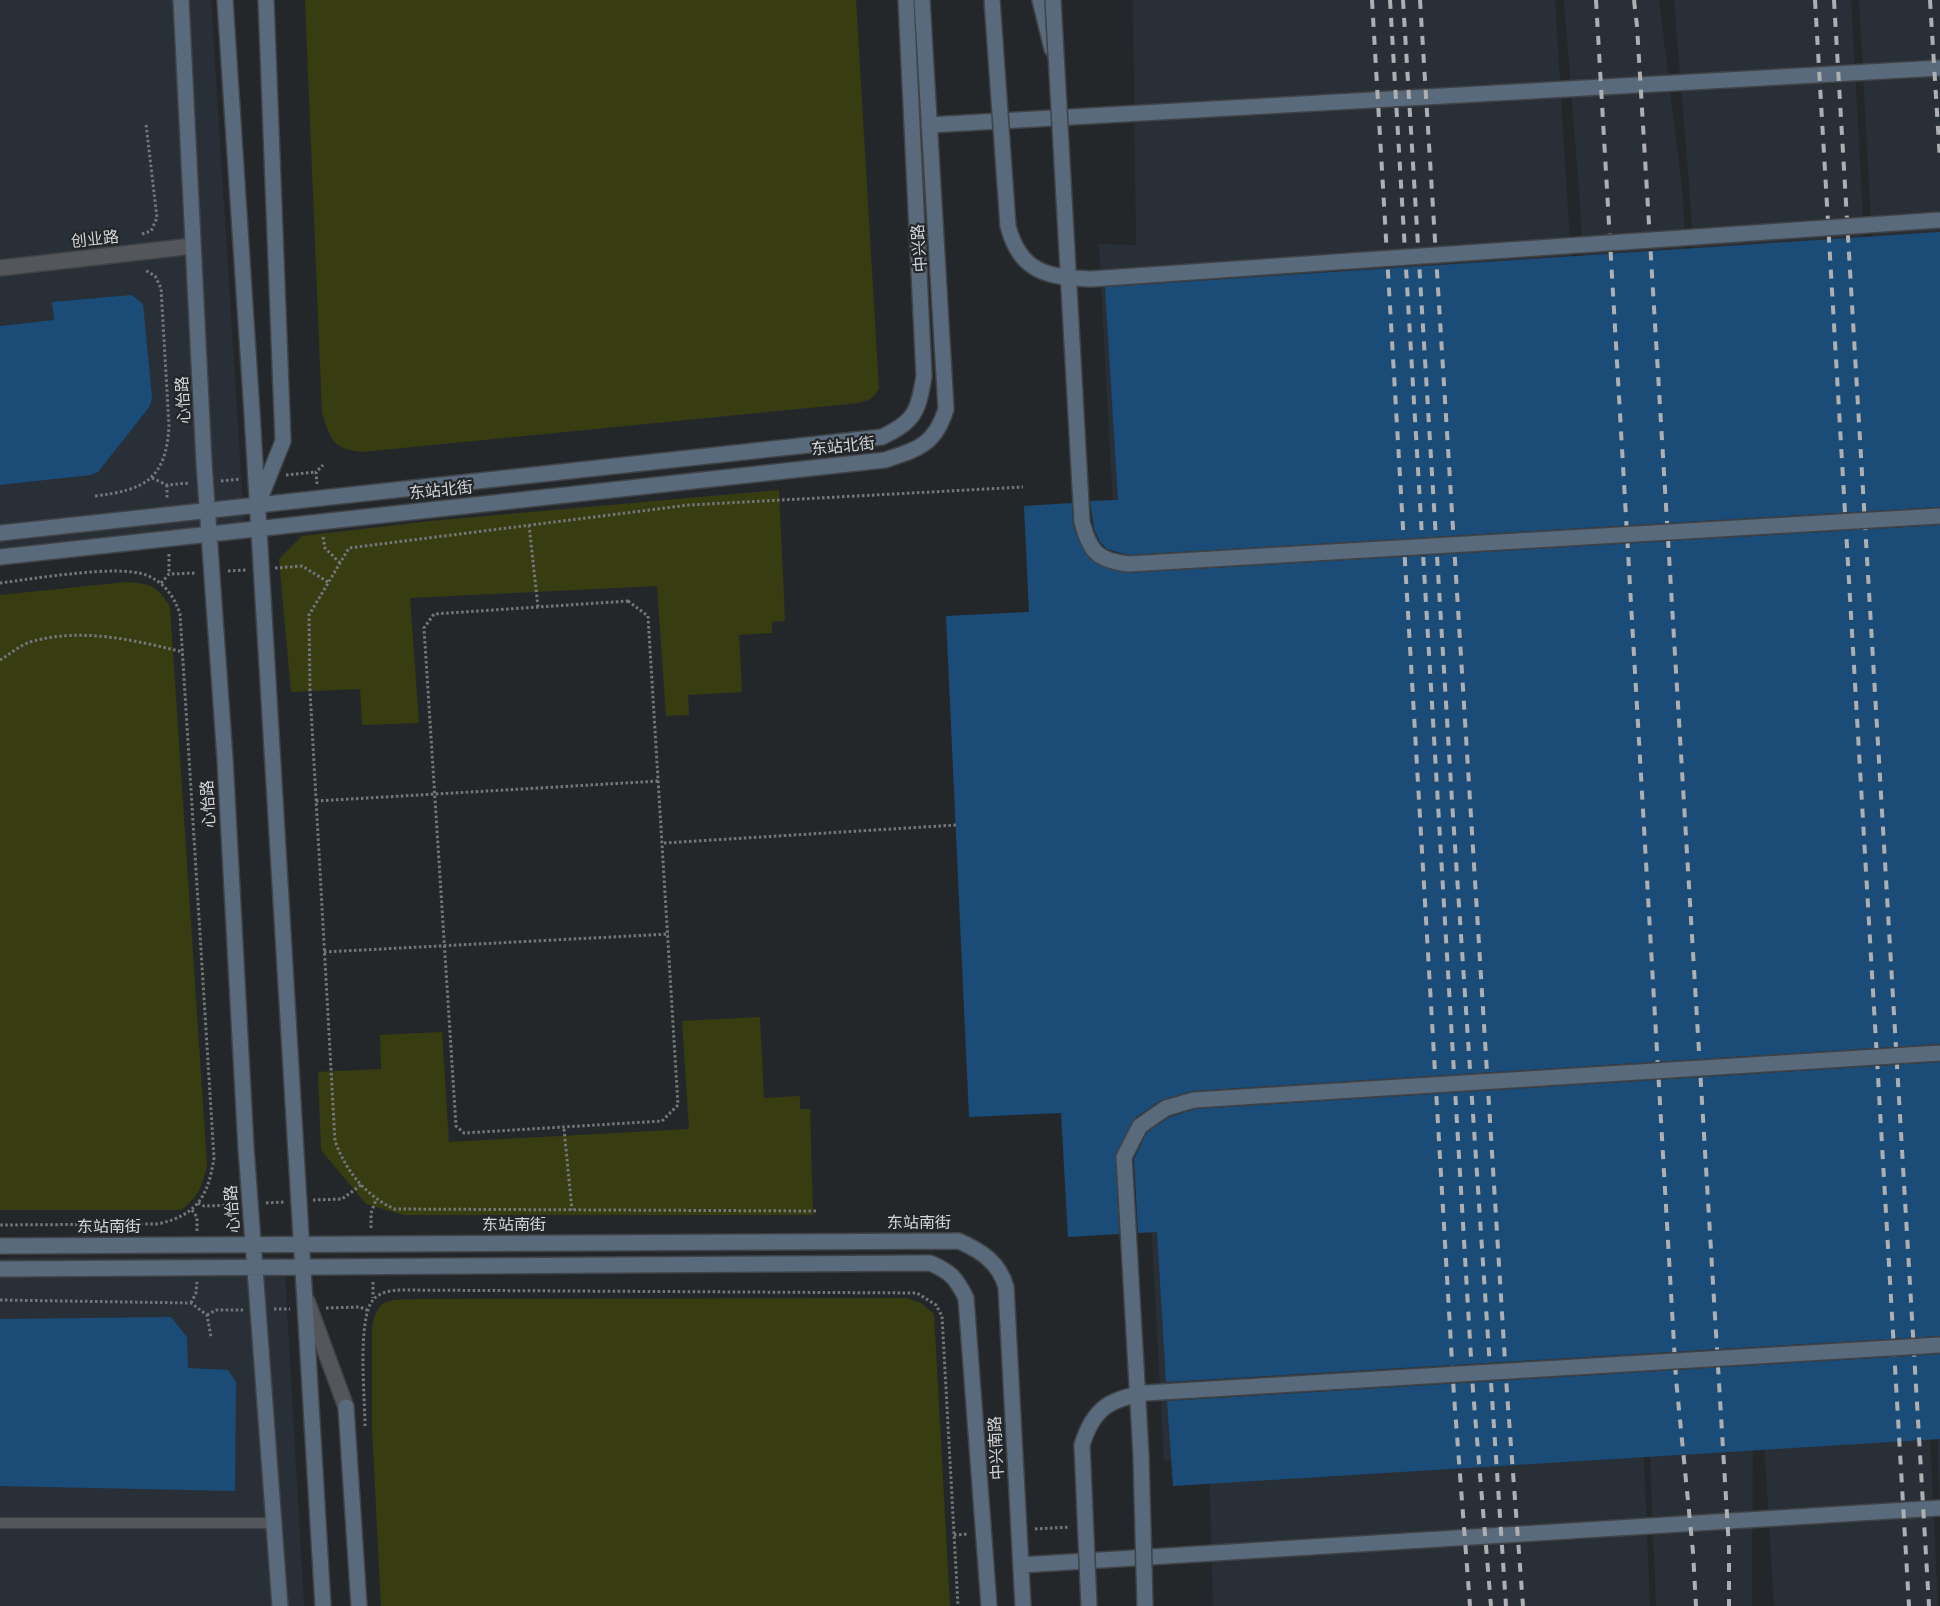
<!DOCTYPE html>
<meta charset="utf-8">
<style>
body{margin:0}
canvas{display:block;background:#24272a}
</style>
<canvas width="1940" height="1606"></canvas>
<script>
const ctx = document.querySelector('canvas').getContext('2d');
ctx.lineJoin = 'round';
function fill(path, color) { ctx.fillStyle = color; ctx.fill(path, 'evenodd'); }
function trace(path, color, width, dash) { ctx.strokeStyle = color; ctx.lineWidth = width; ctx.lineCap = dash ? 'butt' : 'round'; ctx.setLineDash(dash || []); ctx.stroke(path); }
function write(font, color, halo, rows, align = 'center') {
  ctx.font = font + ' Manrope,"Noto Sans SC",sans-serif'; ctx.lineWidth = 4.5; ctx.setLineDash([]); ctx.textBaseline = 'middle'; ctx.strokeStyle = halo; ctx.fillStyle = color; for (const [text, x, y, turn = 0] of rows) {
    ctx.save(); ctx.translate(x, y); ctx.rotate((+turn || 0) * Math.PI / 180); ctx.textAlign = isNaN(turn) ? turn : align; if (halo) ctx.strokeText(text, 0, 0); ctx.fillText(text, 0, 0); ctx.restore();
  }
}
const built = new Path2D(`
 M0,0h211l33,522 -244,26z
 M1133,0h422l87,1411 8,195h-437l-4,-150 -45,5 -65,-1217 37,1z
 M1564,0h95l23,187 71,1217 -1,202h-96l-8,-195 -68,-1207z
 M1674,0h177l77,1395 10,211h-164l-84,-1409z
 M1859,0h81v1512l-4,-111z
 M284,1257l20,349h-304v-348z`);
const green = new Path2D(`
 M305,0h551l23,389 -8,10 -12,4 -497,49c-30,-3 -31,-13 -40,-39z
 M779,490l6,131 -13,1v11l-33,2 3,57 -54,3 1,20 -23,1 -9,-130 -247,12 9,125 -57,2 -2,-36 -69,3 -12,-133 23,-23 128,-15z
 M126,582c25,2 31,3 44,25l37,558c-5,21 -8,32 -26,45h-181v-615z
 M760,1017l4,81 36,-2v13h10l3,106h-409l-38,-11 -45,-54 -3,-78 63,-3 -1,-34 62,-3 7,110 240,-13 -7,-108z
 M907,1298l14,5 13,11 16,292h-569l-9,-179v-99c6,-34 19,-27 48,-29z`);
const building = new Path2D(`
 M1940,232v275l-812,48 -21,-6 -7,-7 -6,-13 -4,-28 28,-1 -13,-213z
 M132,295l11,9 9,93 -2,9 -52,66 -7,3 -91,10v-159l54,-6 -2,-18z
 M1072,503l1,22 12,28 13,12 30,8 812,-48v519l-748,47 -31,9 -26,18 -19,35 3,81 -51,3 -7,-124 -92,4 -23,-501 83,-4 -5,-106z
 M1940,1062v274l-774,46 -9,-150 -19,1 -4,-74 13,-27 23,-15 26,-8z
 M171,1317l16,20 1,31 40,2 8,12 -1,109 -235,-5v-167z
 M1940,1354v85l-767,47 -6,-85z`);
const path = new Path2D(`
 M142,234l9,-3 6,-13 -11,-94
 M286,475l30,-3
 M152,478l15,7 23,-2
 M221,481l19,-2
 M317,484l-1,-12 7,-7
 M167,485v15
 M95,496c49,-6 71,-16 74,-70l-8,-138 -6,-12 -10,-6
 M529,525l9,82
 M323,537l2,11 15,15
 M169,554v20
 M275,568l27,-2 26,16
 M228,571l19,-1
 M0,583c33,-4 118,-19 146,-8 18,7 28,21 34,39l34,544c-6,39 -17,57 -56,66l-158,1
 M161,583l8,-9 28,-1
 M628,601l20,15 30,489 -16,16 -198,12 -8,-7 -32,-498 10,-14z
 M0,660c9,-5 20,-15 30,-18 50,-15 104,-2 153,10
 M316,801l343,-20
 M664,843l292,-18
 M324,952l345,-18
 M564,1129l8,81
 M313,1200l29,-1 19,-14
 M198,1203l6,3 31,-1
 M266,1203l19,-1
 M192,1210l5,7v14
 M816,1211l-422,-2c-30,-15 -48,-38 -59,-68l-25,-450 -1,-76 40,-67 340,-43 334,-18
 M371,1228v-15l5,-13
 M373,1282v16
 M0,1300l191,3 16,12 4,22
 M191,1303l5,-10 1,-11
 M326,1308l34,-1 7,3
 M274,1309h16
 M207,1315l9,-5h27
 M365,1426c0,-27 -8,-107 8,-126 5,-7 16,-9 24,-10l520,3 19,12 6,11 16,290
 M1035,1529l35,-2
 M954,1535l15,-1`);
const lane = new Path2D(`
 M0,1523h273`);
const street = new Path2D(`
 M0,268l193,-22
 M307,1301l39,106`);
const secondary = new Path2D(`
 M181,0l23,463 21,296 21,389 34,458
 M225,0l27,413 71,1193
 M1040,0l12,49
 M929,125l1011,-57
 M259,501l24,-60 -17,-441
 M0,533l882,-96c33,-16 36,-25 42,-61l-18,-376
 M0,557l885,-97c33,-11 50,-15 61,-51l-24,-409
 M0,1246l959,-5c22,10 40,21 47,46l17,319
 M0,1269l930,-6c21,9 26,15 36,35l23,308
 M346,1407l13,199
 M1021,1565l919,-57`);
const rail = new Path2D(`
 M1372,0l82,1396 16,210
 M1390,0l83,1391 18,215
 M1403,0l49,801 54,805
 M1420,0l87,1393 16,213
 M1596,0l80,1379 17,173 3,54
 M1634,0l3,26 92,1522v58
 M1815,0l94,1606
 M1834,0l95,1606
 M1930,0l10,161`);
const secondaryBridge = new Path2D(`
 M992,0l16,226c12,47 40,51 83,53l849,-59
 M1053,0l29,522c8,30 15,38 46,42l812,-48
 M1089,1606l-7,-161c11,-36 27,-46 63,-52l795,-48
 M1145,1606l-4,-151 -17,-298 16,-31 26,-18 28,-8 746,-47`);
const streetNames = [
 ["创业路",95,240,-6],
 ["中兴路",920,248,-94],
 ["心怡路",184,400,-93],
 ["东站北街",843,447,-6],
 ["东站北街",441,491,-6],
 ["心怡路",209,804,-93],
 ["心怡路",233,1209,-94],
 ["东站南街",919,1224],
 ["东站南街",514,1226],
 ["东站南街",109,1228],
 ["中兴南路",997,1448,-93]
];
fill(built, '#282f37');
fill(green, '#373c11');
fill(building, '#1b4c77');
trace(lane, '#404346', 12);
trace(street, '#404346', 18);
trace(secondary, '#404346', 18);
trace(path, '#747679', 3, [2.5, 2.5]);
trace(lane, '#53565a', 10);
trace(street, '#53565a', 15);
trace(secondary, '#596a7c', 15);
trace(rail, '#adafb2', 4, [9, 9]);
trace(secondaryBridge, '#404346', 18, []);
trace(secondaryBridge, '#596a7c', 15);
write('16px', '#d3d5d7', '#24272a', streetNames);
</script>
